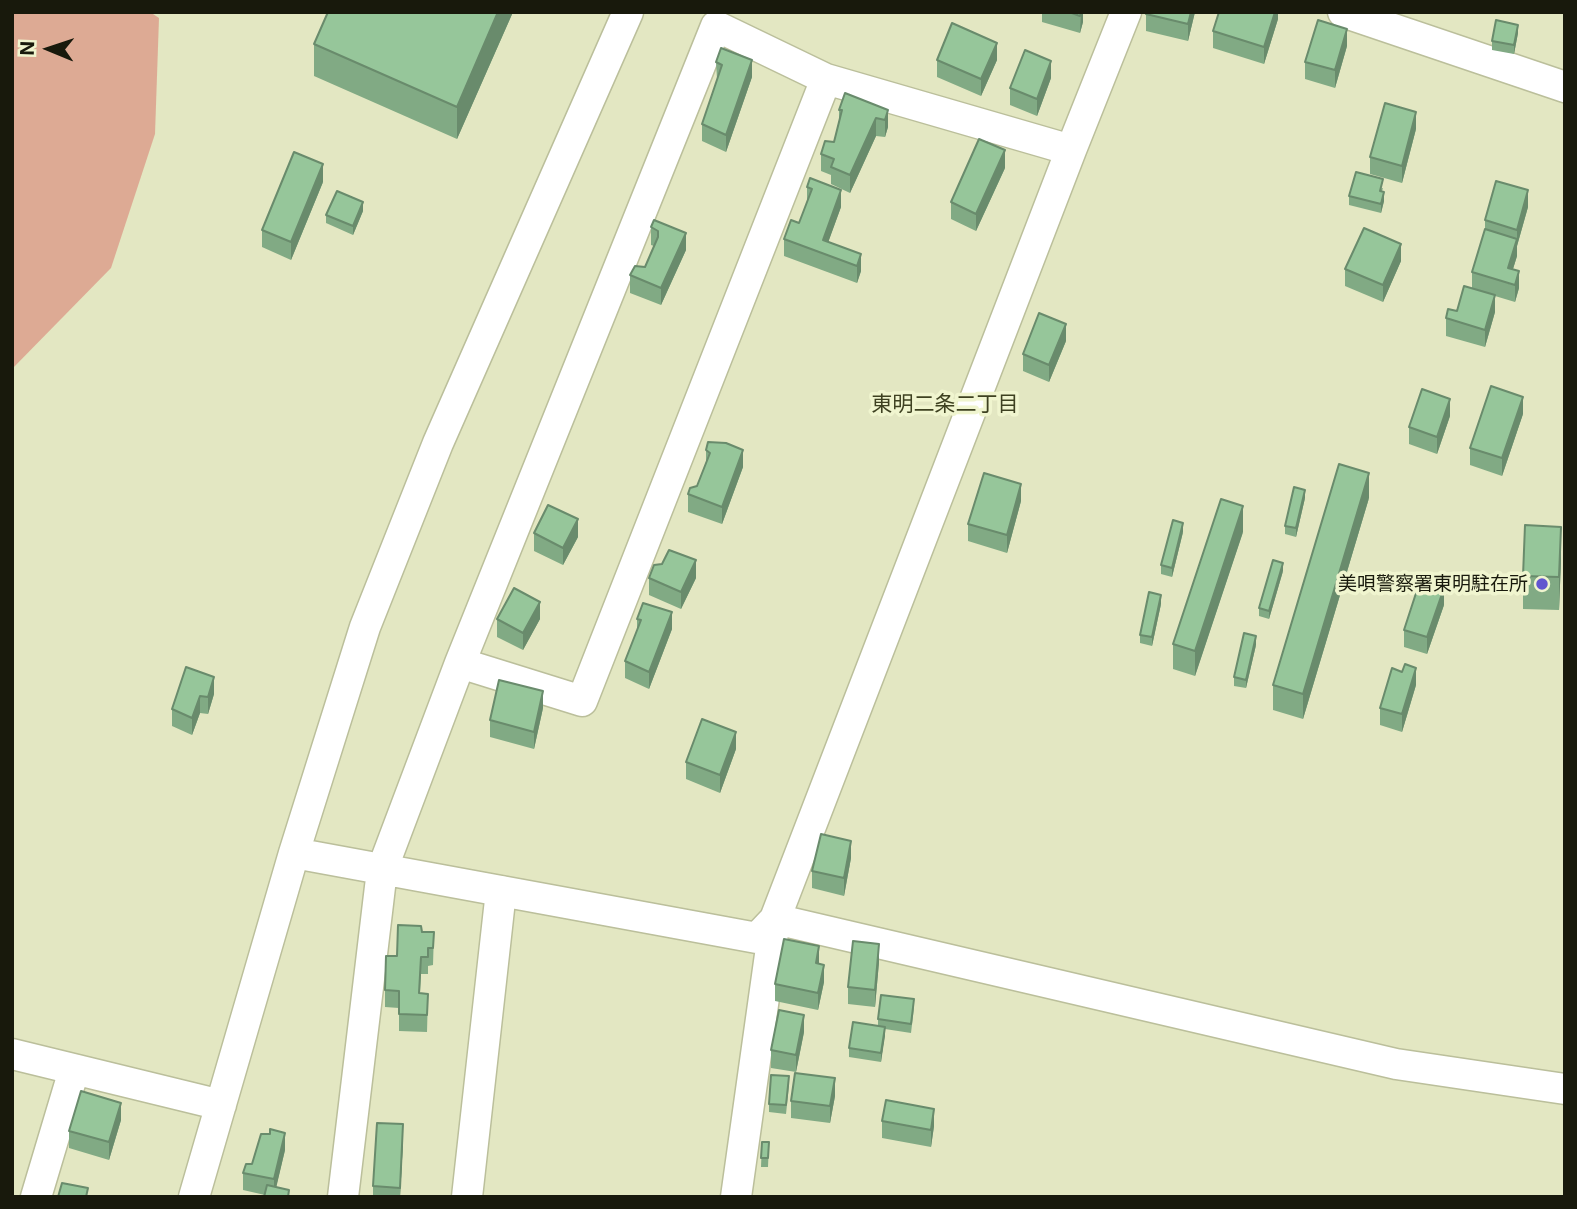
<!DOCTYPE html>
<meta charset="utf-8">
<style>
body{margin:0}
#map{position:relative;width:1577px;height:1209px;overflow:hidden;background:#e3e7c2;font-family:Inter,sans-serif}
canvas{display:block}
.frame{position:absolute;inset:0;border:14px solid #18190c;pointer-events:none}
.north{position:absolute;left:14px;top:14px;width:70px;height:70px;-webkit-text-stroke:5px #f0f5cf;paint-order:stroke;rotate:272deg;font-size:19px;font-weight:700;line-height:28px;text-align:center;color:#18190c}
.north::after{content:'';display:block;margin:auto;width:24px;height:32px;background:#18190c;clip-path:polygon(50% 0,100% 100%,50% 72%,0 100%)}
</style>
<div id="map">
<canvas width="1577" height="1209"></canvas>
<div class="frame"></div>
<div class="north">N</div>
</div>
<script>
const ctx = document.querySelector('canvas').getContext('2d');
ctx.lineJoin = 'round';
function fill(path, color) { ctx.fillStyle = color; ctx.fill(path, 'evenodd'); }
function trace(path, color, width, dash) { ctx.strokeStyle = color; ctx.lineWidth = width; ctx.lineCap = dash ? 'butt' : 'round'; ctx.setLineDash(dash || []); ctx.stroke(path); }
function write(font, color, halo, rows, align = 'center') {
  ctx.font = font + ' Inter,"Noto Sans JP",sans-serif'; ctx.lineWidth = 7; ctx.setLineDash([]); ctx.textBaseline = 'middle'; ctx.strokeStyle = halo; ctx.fillStyle = color; for (const [text, x, y, turn = 0] of rows) {
    ctx.save(); ctx.translate(x, y); ctx.rotate((+turn || 0) * Math.PI / 180); ctx.textAlign = isNaN(turn) ? turn : align; if (halo) ctx.strokeText(text, 0, 0); ctx.fillText(text, 0, 0); ctx.restore();
  }
}
const green = new Path2D(`
 M12,12h138l9,6 -4,116 -44,134 -99,101z`);
const minor = new Path2D(`
 M1343,12l222,75
 M460,663l122,38 244,-622
 M294,853l463,85 18,-19
 M775,919l621,145 169,25
 M12,1054l209,51
 M36,1197l38,-127
 M194,1197l100,-344 71,-226 73,-184 190,-431
 M343,1197l39,-327 78,-207 256,-637 110,53 245,71
 M467,1197l34,-306
 M736,1197l39,-278 296,-769 55,-138`);
const wall = new Path2D(`
 M513,12l-56,127 -143,-63v-32z
 M1042,12h41v10l-3,11 -38,-11z
 M1146,12h49l-7,29 -42,-10z
 M1278,12v7l-14,45 -51,-16v-17z
 M1518,33l-4,21 -22,-4v-9z
 M1347,46l-12,42 -30,-9v-17z
 M937,60h60l-16,36 -44,-19z
 M716,62l36,15 -26,75 -24,-11v-17l15,-45z
 M1051,78l-14,38 -27,-11v-17z
 M839,110h49v17l-3,10 -9,-1 -26,57 -19,-9v-9l-10,-4v-17l13,-12 5,-19z
 M1416,129l-14,54 -32,-9v-17z
 M1005,168l-29,63 -25,-12v-17z
 M810,178l31,29 -13,35 33,12v17l-4,12 -73,-27v-17l15,-16 8,-20v-16z
 M323,182l-32,78 -29,-13v-17z
 M1383,188l-1,3 2,10 -3,12 -32,-8v-9z
 M1528,207l-11,39v10l-4,13 6,19 -4,14 -20,-6v16l-10,35 -39,-11v-18l11,-7 15,-22v-17l13,-41v-11z
 M363,211l-10,24 -27,-12v-8z
 M654,220l32,30 -25,55 -31,-12v-18l15,-8 9,-21 -3,-1v-18z
 M1401,261l-18,41 -38,-16v-17z
 M1066,341l-17,41 -26,-11v-17z
 M1523,414l-21,62 -32,-11v-17z
 M1450,416l-13,38 -28,-10v-17z
 M706,450l37,17 -21,57 -34,-12v-18l9,-8 9,-24z
 M1305,498l-9,39 -11,-3v-8z
 M1369,498l-66,221 -30,-9v-25z
 M1021,501l-14,52 -39,-12v-17z
 M1183,532l-11,45 -11,-3v-9z
 M1243,532l-48,144 -22,-7v-25z
 M534,533l44,4 -15,28 -29,-14z
 M1561,560l-2,50 -36,-1v-33z
 M1283,571l-14,48 -10,-3v-8z
 M649,578h47l-15,31 -32,-14z
 M1161,604l-9,42 -12,-3v-8z
 M1444,605l-17,49 -23,-7v-17z
 M497,619h43l-17,31 -26,-13z
 M637,619l35,10 -23,60 -24,-11v-17l12,-31z
 M1256,645l-10,43 -12,-2v-9z
 M186,667l28,27 -6,20 -8,-1 -8,22 -20,-9v-17z
 M1416,685l-14,47 -22,-7v-17z
 M543,708l-9,41 -44,-12v-17z
 M736,749l-16,44 -34,-14v-17z
 M851,858l-7,38 -32,-8v-17z
 M422,932h12l-1,33 -5,1v8h-7l-1,19 8,1 -1,38 -28,-1v-23l-14,-1v-17l12,-34z
 M879,962l-4,45 -27,-3v-17z
 M819,964l5,18 -6,28 -43,-9v-17z
 M914,1008l-3,25 -26,-4 -4,33 -32,-5v-9l29,-22v-7z
 M804,1032l-8,40 -25,-4v-18z
 M789,1085l-3,29 -17,-2v-8z
 M835,1096l-5,27 -39,-5v-17z
 M121,1120l-12,40 -40,-12v-17z
 M882,1121l52,5 -3,21 -49,-9z
 M403,1142l-3,55h-27v-11z
 M762,1142h7l-1,25h-7z
 M285,1150l-9,37 13,10 -24,-2 -22,-5v-17l9,-9z`);
const shadedWall = new Path2D(`
 M498,12h15l-56,127v-32z
 M1081,12h2v10l-3,11z
 M1191,12h4l-7,29v-17z
 M1275,12h3v7l-14,45v-17z
 M1518,25v8l-4,21v-9z
 M1347,29v17l-12,42v-18z
 M997,43v17l-16,36v-17z
 M752,60v17l-26,75v-17z
 M1051,61v17l-14,38v-17z
 M888,110v17l-3,10v-17z
 M1416,112v17l-14,54v-17z
 M876,118v18l-26,57v-18z
 M1005,150v18l-29,63v-17z
 M323,164v18l-32,78v-18z
 M841,190v17l-17,47 -1,-14z
 M1528,190v17l-11,39v10l-9,29v-17l9,-29v-9z
 M1384,192v9l-3,12v-9z
 M363,202v9l-10,24v-9z
 M686,233v17l-25,55v-17z
 M1401,244v17l-18,41v-17z
 M861,254v17l-4,12v-17z
 M1519,271v17l-4,14v-17z
 M1495,295v17l-10,35v-17z
 M1066,324v17l-17,41v-17z
 M1523,397v17l-21,62v-18z
 M1450,399v17l-13,38v-17z
 M743,450v17l-21,57v-17z
 M1369,473v25l-66,221v-25z
 M1021,484v17l-14,52v-18z
 M1305,490v8l-9,39v-9z
 M1243,506v26l-48,144v-25z
 M578,519v18l-15,28v-17z
 M1183,523v9l-11,45v-9z
 M1561,527v33l-2,50v-33z
 M696,560v18l-15,31v-17z
 M1283,563v8l-14,48v-8z
 M1444,588v17l-17,49v-17z
 M1161,595v9l-9,42v-9z
 M540,602v17l-17,31v-17z
 M672,612v17l-23,60v-17z
 M1256,636v9l-10,43v-8z
 M1416,668v17l-14,47v-18z
 M214,677v17l-6,20v-17z
 M543,691v17l-9,41v-17z
 M200,696v17l-8,22v-17z
 M736,732v17l-16,44v-18z
 M851,841v17l-7,38v-18z
 M879,944v18l-4,45v-17z
 M819,946v17h-3z
 M824,965v17l-6,28v-17z
 M804,1015v17l-8,40v-17z
 M885,1027v9l-4,26v-9z
 M835,1078v18l-5,27v-17z
 M121,1103v17l-12,40v-18z
 M934,1109v17l-3,21v-17z
 M403,1124v18l-3,55v-9z
 M285,1133v17l-11,47v-18z`);
const building = new Path2D(`
 M328,12h170l-41,95 -143,-63z
 M1069,12h12l-1,4z
 M1146,12h45l-3,12 -42,-10z
 M1219,12h56l-11,35 -51,-16z
 M1318,20l29,9 -12,41 -30,-8z
 M1496,20l22,5 -4,20 -22,-4z
 M952,23l45,20 -16,36 -44,-19z
 M721,48l31,12 -26,75 -24,-11 20,-59 -6,-3z
 M1025,50l26,11 -14,38 -27,-11z
 M845,93l43,17 -3,10 -9,-2 -26,57 -19,-8 3,-8 -13,-5 4,-13 9,1 8,-32h-3z
 M1385,103l31,9 -14,54 -32,-9z
 M979,139l26,11 -29,64 -25,-12z
 M294,152l29,12 -32,78 -29,-12z
 M1356,172l27,7 -3,12 4,1 -3,12 -32,-8z
 M810,178l31,12 -18,50 38,14 -4,12 -73,-27 7,-19 8,3 13,-34 -5,-2z
 M1496,181l32,9 -11,40 -32,-10z
 M337,191l26,11 -10,24 -27,-11z
 M654,220l32,13 -25,55 -31,-13 5,-9 10,1 13,-30v-6l-7,-4z
 M1364,228l37,16 -18,41 -38,-16z
 M1485,229l32,10 -9,29 11,3 -4,14 -43,-13z
 M1464,286l31,9 -10,35 -39,-12 2,-9 9,2z
 M1039,313l27,11 -17,41 -26,-11z
 M1491,386l32,11 -21,61 -32,-10z
 M1422,389l28,10 -13,38 -28,-10z
 M708,442l18,1 17,7 -21,57 -34,-13 2,-6 7,-2 13,-33 -4,-3z
 M1339,464l30,9 -66,221 -30,-9z
 M984,473l37,11 -14,51 -39,-11z
 M1294,487l11,3 -9,38 -11,-2z
 M1221,499l22,7 -48,145 -22,-7z
 M548,505l30,14 -15,29 -29,-15z
 M1173,520l10,3 -11,45 -11,-3z
 M1525,525l36,2 -2,50 -36,-1z
 M669,550l27,10 -15,32 -32,-14 5,-13 8,-1z
 M1273,560l10,3 -14,48 -10,-3z
 M1431,584l13,4 -17,49 -23,-7 14,-43 11,3z
 M514,588l26,14 -17,31 -26,-14z
 M1149,592l12,3 -9,42 -12,-2z
 M643,603l29,9 -23,60 -24,-11 16,-41 -4,-1z
 M1244,633l12,3 -10,44 -12,-3z
 M1405,664l11,4 -14,46 -22,-6 12,-40 10,4z
 M186,667l28,10 -6,20 -8,-1 -8,22 -20,-9z
 M499,680l44,11 -9,41 -44,-12z
 M702,719l34,13 -16,43 -34,-13z
 M821,834l30,7 -7,37 -32,-7z
 M398,925l23,1 1,6h12l-1,16h-5v9h-7l-2,36 9,1 -1,21 -28,-1v-23l-14,-1 1,-34h11z
 M784,939l35,7 -3,17 8,2 -6,28 -43,-9z
 M853,941l26,3 -4,46 -27,-3z
 M881,995l33,4 -3,25 -33,-5z
 M779,1010l25,5 -8,40 -25,-5z
 M853,1022l32,5 -4,26 -32,-5z
 M795,1073l40,5 -5,28 -39,-5z
 M771,1075l18,1 -3,29 -17,-1z
 M81,1091l40,12 -12,39 -40,-11z
 M886,1100l48,9 -3,21 -49,-9z
 M377,1123l26,1 -3,64 -27,-2z
 M270,1129l15,4 -11,46 -31,-6 3,-9h6l9,-30h9z
 M762,1142h7l-1,16h-7z
 M62,1183l26,5 -2,9h-28z
 M267,1185l22,5 -1,7h-24z`);
const markers = [
 [1542,584,7,"#6256cf"]
];
const poiNames = [
 ["美唄警察署東明駐在所",1528,584]
];
const neighbourhoodNames = [
 ["東明二条二丁目",945,405]
];
fill(green, '#ddaa94');
trace(minor, '#bbbf9b', 33);
trace(minor, '#fff', 30);
fill(wall, '#81aa84');
fill(shadedWall, '#698b6c');
fill(building, '#96c69a');
trace(building, '#698b6c', 2);
for (const [x, y, r, color] of markers) { const dot = new Path2D(); dot.arc(x, y, r, 0, 2 * Math.PI); ctx.fillStyle = color; ctx.fill(dot); trace(dot, '#f0f5cf', 2.5); }
write('19px', '#18190c', '#f0f5cf', poiNames, 'right');
write('21px', '#3e4121', '#f0f5cf', neighbourhoodNames);
</script>
